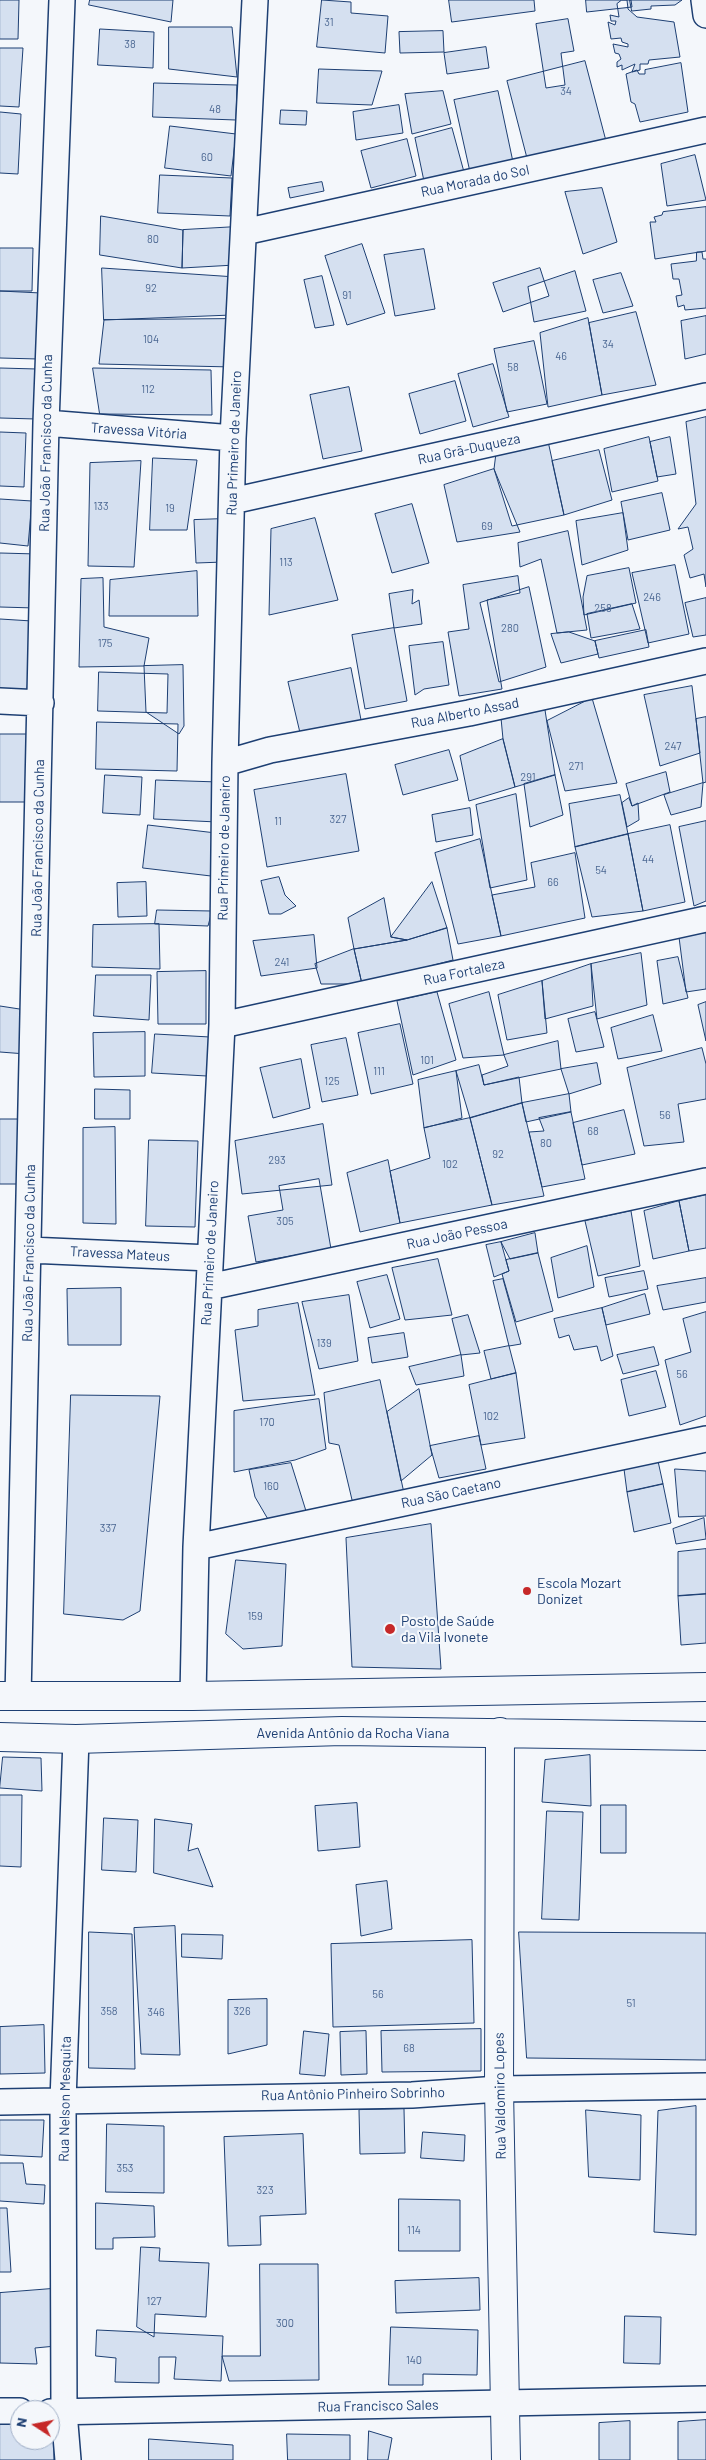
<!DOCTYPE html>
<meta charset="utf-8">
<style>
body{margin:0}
#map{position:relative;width:706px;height:2460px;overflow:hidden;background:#f4f7fb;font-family:Barlow,sans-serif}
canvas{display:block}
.north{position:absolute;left:10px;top:2400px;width:50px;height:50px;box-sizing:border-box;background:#f4f7fb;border:1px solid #9eadc5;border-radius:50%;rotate:281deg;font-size:14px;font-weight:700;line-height:20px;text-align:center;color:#1d3f73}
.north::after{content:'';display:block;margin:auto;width:18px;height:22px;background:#c62828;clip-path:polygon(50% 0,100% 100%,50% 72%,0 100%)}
</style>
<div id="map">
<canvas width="706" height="2460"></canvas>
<div class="north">N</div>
</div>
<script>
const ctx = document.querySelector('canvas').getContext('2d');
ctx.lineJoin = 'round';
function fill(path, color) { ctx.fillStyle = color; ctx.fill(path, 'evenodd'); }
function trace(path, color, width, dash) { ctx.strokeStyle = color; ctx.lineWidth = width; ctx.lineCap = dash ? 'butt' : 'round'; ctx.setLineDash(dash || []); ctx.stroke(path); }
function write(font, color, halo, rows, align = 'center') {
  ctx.font = font + ' Barlow,sans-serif'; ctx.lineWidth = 4; ctx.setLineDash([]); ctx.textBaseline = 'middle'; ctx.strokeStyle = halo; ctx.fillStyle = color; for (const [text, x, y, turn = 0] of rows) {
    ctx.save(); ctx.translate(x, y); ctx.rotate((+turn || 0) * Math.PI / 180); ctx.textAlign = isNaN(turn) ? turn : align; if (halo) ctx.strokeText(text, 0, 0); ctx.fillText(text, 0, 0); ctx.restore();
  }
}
const building = new Path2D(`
 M0,0h19l-1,39h-18z
 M90,0h83l-2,22 -82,-17z
 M322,0l29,2v11l37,3 -3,37 -68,-6z
 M449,0h85l1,11 -83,11z
 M586,0h45l1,7 -45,5z
 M622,0h5l1,9 9,8 37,5 6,35 -31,3 -1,4h-8v6l-8,2 3,-8 -13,6v-5l-5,2v-5l4,-3 -2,-5 -4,-1 -2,-9 15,3v-3l-6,-2 -1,-4 -10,1 -3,-17 7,3 1,-4h-5l-1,-6 9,2 -2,-13z
 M630,0h52l-7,5 -24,1v3l-19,2z
 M568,19l6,32 -13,2 4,32 -19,3 -10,-64z
 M169,27h63l5,50 -68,-8z
 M100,29l54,3 -1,36 -55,-3z
 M443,31l1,21 -44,1 -1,-21z
 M486,47l3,21 -42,6 -3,-21z
 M0,48h23l-4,59 -19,-1z
 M585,61l21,80 -78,21 -21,-81z
 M681,63l7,49 -48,10 -5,-18 -4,-2 -5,-28 11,-4 2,4h6v-4z
 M319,69l63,2 -10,34 -55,-2z
 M154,83l83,2 -1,35 -83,-3z
 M443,91l8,33 -39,10 -7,-40z
 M498,91l15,71 -43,10 -16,-72z
 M399,105l4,28 -47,7 -3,-28z
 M281,110l26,1 -1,14 -26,-1z
 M0,112l21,2 -3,60 -18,-1z
 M170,126l66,8 -5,42 -66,-8z
 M452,128l12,44 -39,14 -10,-48z
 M407,139l9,37 -45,12 -10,-37z
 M695,155l11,45 -39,6 -6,-42z
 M160,175l72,3 -2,38 -72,-3z
 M322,182l2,9 -34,7 -2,-10z
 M602,188l15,54 -34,12 -18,-62z
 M706,207v44l-51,8 -5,-37h6l-2,-5 8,-2 1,-3z
 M101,216l82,14 -1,38 -82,-13z
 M236,227l-1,38 -53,3 1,-38z
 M362,244l23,69 -38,12 -22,-69z
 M0,248h33l-1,43h-32z
 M424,249l11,60 -40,7 -11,-61z
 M697,252h5l1,7h3v49l-21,2 -1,-5 -6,2 -2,-11 6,-1 -3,-16h-6l-2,-15 25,-3z
 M102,268l134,9 -4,38 -128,5z
 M540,268l9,28 -46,16 -10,-29z
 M575,271l11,40 -52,11 -6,-35z
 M621,273l12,33 -30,7 -10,-33z
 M322,276l12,49 -19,3 -11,-48z
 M0,291l41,2 -3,66 -38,-1z
 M636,312l20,73 -54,10 -13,-72z
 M706,316v38l-21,5 -4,-38z
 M588,318l14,77 -54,12 -8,-74z
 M230,319l3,48 -134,-3 5,-44z
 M534,341l13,63 -40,8 -13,-63z
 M493,364l16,53 -36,10 -15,-53z
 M0,368l37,1 -1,50 -36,-1z
 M93,368l118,2 1,45 -112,-1z
 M455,381l11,40 -46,13 -11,-40z
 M349,387l13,64 -39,8 -13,-64z
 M706,417v170l-2,-13 -14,4 -6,-23 9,-6 -5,-22 -10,2 18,-25 -10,-82z
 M0,432l26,1 -2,54 -24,-1z
 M649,437l9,44 -46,11 -8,-43z
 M670,437l6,37 -19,3 -7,-35z
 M548,441l16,74 -52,11 -18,-57 2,-16z
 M599,450l13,50 -48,15 -12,-54z
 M153,458l44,2 -10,70h-37z
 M141,461l-7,106 -46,-1 2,-103z
 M494,469l26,63 -63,10 -13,-57z
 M662,493l8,37 -42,10 -7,-38z
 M0,499l32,2 -4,45 -28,-3z
 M412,504l17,59 -37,10 -17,-59z
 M623,513l5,37 -46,15 -6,-44z
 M315,518l23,82 -69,15 2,-86z
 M223,519l1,43 -28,1 -2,-43z
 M568,531l19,99 -30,3 -16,-74 -21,8 -2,-24z
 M0,553l37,1 -2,54 -35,-1z
 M675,565l14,69 -41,9 -16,-70z
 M629,568l7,35 -52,12 -1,-18 4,-21z
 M197,571l1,45h-89l1,-36z
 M518,576l2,17 -33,7 15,89 -43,7 -11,-64 21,-3 -6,-44z
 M103,578l1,49 45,11 -5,28 -65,1 2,-88z
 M529,587l17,80 -47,15 -19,-79z
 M413,590l-1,14 7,-4 3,24 -28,4 -5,-34z
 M706,598v37l-13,2 -8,-34z
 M632,604l8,25 -49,9 -4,-24z
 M0,619l32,2 -5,70 -27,-2z
 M394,628l13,73 -42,8 -13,-74z
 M646,630l3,17 -50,11 -4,-17z
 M569,632l26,9 3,13 -37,9 -10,-29z
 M443,642l6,43 -25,4 -9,6 -6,-49z
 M183,665l1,61 -5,8 -33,-22 -2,-46z
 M351,668l11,57 -61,12 -13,-55z
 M99,672l69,2 -1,39 -69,-2z
 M692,686l8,67 -40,13 -16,-71z
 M592,698l25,85 -52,8 -18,-70z
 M545,710l10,65 -40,12 -12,-48 -2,-21z
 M706,717v65l-3,1 -7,-64z
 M97,722l81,2 -1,47 -81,-2z
 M0,734h34v68h-34z
 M503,739l12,48 -46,14 -9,-45z
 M449,750l9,30 -55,15 -8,-30z
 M666,772l4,20 -38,14 -6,-22z
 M346,774l13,77 -92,16 -13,-77z
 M105,775l37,2 -2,38 -37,-2z
 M555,775l8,40 -33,12 -6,-43z
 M156,780l63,2 -2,40 -63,-3z
 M703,783l-2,24 -30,8 -7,-20z
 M516,794l11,86 -37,8 -14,-83z
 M620,795l8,39 -53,13 -6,-43z
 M629,798l3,8 6,-3 1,17 -12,7 -5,-24z
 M470,808l3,27 -37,7 -4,-27z
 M706,821v80l-12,5 -15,-79z
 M148,825l68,8 -5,43 -68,-8z
 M670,825l15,77 -42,9 -15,-77z
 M628,834l15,77 -51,6 -17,-70z
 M480,839l21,97 -43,8 -23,-91z
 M575,853l10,65 -84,18 -9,-41 43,-8 -4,-24z
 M279,877l6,18 11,11 -15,8h-12l-8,-33z
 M146,882l1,34 -29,1 -1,-34z
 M432,882l15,46 -40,12 -16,-3z
 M384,898l7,39 16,3 -53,9 -6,-31z
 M157,910l55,1 -4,15 -53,-2z
 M159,924l1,45 -68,-2 1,-42z
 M447,928l6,32 -91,24 -8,-35 53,-9z
 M706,933v56l-20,3 -7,-55z
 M314,935l3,33 -56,8 -8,-35z
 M354,949l8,35h-41l-6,-20z
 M641,953l6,52 -50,14 -6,-55z
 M678,957l10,41 -25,6 -6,-43z
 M591,964l2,42 -48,13 -3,-38z
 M206,971v53h-48l-1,-52z
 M96,975h55l-2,45 -55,-4z
 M542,981l5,52 -40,7 -9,-45z
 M437,992l19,68 -43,15 -16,-74z
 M489,992l15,63 -41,3 -14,-54z
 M706,1002v39l-8,-36z
 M0,1006l26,4v44l-26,-2z
 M595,1012l9,35 -28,5 -8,-33z
 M653,1015l9,36 -44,8 -7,-31z
 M400,1024l13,60 -42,10 -13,-61z
 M145,1032v44l-51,1 -1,-44z
 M155,1034l55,3 -3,39 -55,-3z
 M346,1038l12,57 -36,7 -11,-57z
 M558,1041l3,28 -77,16 -2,-10 26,-9 -4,-11z
 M702,1048l4,16v35l-28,5 6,38 -40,4 -17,-78z
 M301,1059l9,49 -37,10 -13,-50z
 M597,1063l4,21 -32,10 -8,-25z
 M479,1065l5,20 35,-8 3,26 -52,15 -14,-47z
 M456,1071l6,47 -38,10 -6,-48z
 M95,1089l35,1v29h-35z
 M569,1094l2,18 -45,10 -4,-19z
 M522,1103l22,93 -52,9 -22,-87z
 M624,1110l11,44 -53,11 -9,-42z
 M571,1112l14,67 -43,8 -13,-55 15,-1 -5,-13z
 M470,1118l22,87 -92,18 -10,-52 40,-13 -6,-30z
 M0,1119h18v65h-18z
 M323,1124l9,61 -90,9 -7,-53z
 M115,1127l1,97 -33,-1v-95z
 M149,1140l49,1 -3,86 -49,-1z
 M388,1160l12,63 -40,9 -13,-59z
 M319,1179l12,70 -75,13 -8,-46 35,-6 -4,-24z
 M706,1195v53l-17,3 -10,-50z
 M679,1201l10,50 -36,8 -9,-48z
 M631,1211l9,55 -42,10 -13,-55z
 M535,1233l3,20 -28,6 -9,-17z
 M501,1242l8,29 -15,6 -8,-32z
 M587,1246l7,41 -36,11 -7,-40z
 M538,1253l15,58 -37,11 -14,-48 7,-3 -3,-11z
 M438,1259l14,56 -47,5 -13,-52z
 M644,1271l4,18 -39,8 -4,-19z
 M387,1275l13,44 -30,9 -13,-46z
 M706,1278v24l-43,8 -6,-24z
 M503,1279l18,65 -12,2 -16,-65z
 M121,1288v57h-53l-1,-56z
 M645,1294l5,20 -44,11 -4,-17z
 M349,1295l9,66 -39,8 -17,-67z
 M298,1303l17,92 -72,6 -8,-71 23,-4v-16z
 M602,1308l11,48 -12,5 -4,-15 -23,4 -5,-15 -10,3 -5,-19z
 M706,1312v104l-26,9 -15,-65 26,-8 -8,-33z
 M468,1315l12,38 -19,2 -9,-36z
 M404,1333l4,24 -36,6 -4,-25z
 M509,1346l7,27 -25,6 -7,-28z
 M654,1347l5,18 -36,9 -6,-19z
 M461,1355l3,21 -48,9 -7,-18z
 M656,1371l10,36 -37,9 -8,-36z
 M516,1373l9,65 -44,7 -12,-60z
 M380,1380l25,118 -52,6 -14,-59 -10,-2 -5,-50z
 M419,1389l13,66 -31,26 -14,-69z
 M71,1395l89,1 -20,215 -17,9 -59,-6z
 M319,1399l7,50 -31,11 -61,12v-61z
 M479,1436l7,33 -47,9 -9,-32z
 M658,1461l5,23 -36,8 -3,-23z
 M291,1463l15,48 -37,10 -14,-24 -6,-27z
 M675,1469l31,2v45l-27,1z
 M663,1484l8,39 -37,9 -7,-40z
 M704,1518l2,21 -30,5 -3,-15z
 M431,1524l10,145 -89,-2 -6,-129z
 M706,1549v45l-28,2v-44z
 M236,1560l50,4 -4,82 -39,3 -17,-15z
 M706,1594v49l-25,2 -3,-49z
 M590,1755l1,51 -49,-4 3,-42z
 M3,1757l38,1 1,33 -42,-3z
 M0,1795h22l-1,72 -21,-1z
 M357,1803l3,44 -42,4 -3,-45z
 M601,1805h25v48h-25z
 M547,1811l36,1 -4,108 -37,-1z
 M104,1818l34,2 -2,52 -34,-2z
 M155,1819l37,5 -4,27 10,-3 15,39 -59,-14z
 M387,1881l5,48 -31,7 -5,-51z
 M175,1926l5,129 -39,-1 -7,-126z
 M89,1932l43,2 3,135 -46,-1z
 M519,1932l187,1v127l-179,-2z
 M182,1934l41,1 -1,24 -40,-2z
 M472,1940l2,83 -141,4 -2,-83z
 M267,1999v46l-39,9v-54z
 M44,2025l1,48 -45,1v-47z
 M481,2029v42l-99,1 -1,-41z
 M304,2031l25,3 -4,42 -25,-2z
 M366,2031l1,43 -26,1 -1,-43z
 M696,2106v129l-42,-3 4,-121z
 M404,2109l1,44 -45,1 -1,-44z
 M586,2110l55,5 -1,65 -51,-3z
 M0,2120h44l-2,37 -42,-2z
 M107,2124l57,2v67l-58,-1z
 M423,2132l42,3 -1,26 -43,-3z
 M303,2134l3,80 -46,2 1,29 -33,1 -4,-109z
 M0,2163h23l3,21 19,1 -1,19 -44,-3z
 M399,2199l61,1v51h-61z
 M96,2203l58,3 1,31 -42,1v11h-17z
 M0,2208h7l4,64h-11z
 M141,2247l19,1 -1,13 50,2 -3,54 -51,-3 -1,23 -17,-10z
 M260,2264h58l1,116 -90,1 -7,-25h38z
 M479,2278l1,32 -84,3 -1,-32z
 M51,2289l5,57 -21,2 2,16 -37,-1v-70z
 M625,2316l36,1 -1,47 -36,-1z
 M391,2327l87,3 -1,45 -54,-1v11h-34z
 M97,2330l126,6 -2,45 -47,-2 2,-22h-17v26l-44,-1 1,-24 -20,-2z
 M706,2420v40h-28v-38z
 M630,2421v39h-31v-37z
 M0,2423h20v17h30v-17h4v37h-54z
 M369,2431l23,7 -4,22h-20z
 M287,2434l63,1v25h-62z
 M149,2439l84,6v15h-84z`);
const street = new Path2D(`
 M704,0l2,15
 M244,232l462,-102
 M46,423l187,15
 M232,501l474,-105
 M0,701l41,2
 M225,763l45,-13 199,-37 237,-52
 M222,1025l484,-106
 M29,1250l181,8
 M209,1287l497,-106
 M196,1547l510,-108
 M193,1696l3,-149 26,-522 3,-262 8,-325 22,-438
 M18,1697l28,-1274 16,-423
 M0,2102l412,-7 87,-6 207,-3
 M0,2411h20
 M50,2412l656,-13
 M68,2460l-4,-48 -1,-311 13,-362`);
const secondary = new Path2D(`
 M0,1696h193l513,-9
 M500,1732l-1,357 7,371
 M0,1737l76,2 266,-8 364,5`);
const markers = [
 [527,1591,5,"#c62828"],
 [390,1629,6,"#c62828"]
];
const numberNames = [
 ["31",329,22],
 ["38",130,44],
 ["34",566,91],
 ["48",215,109],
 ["60",207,157],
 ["80",153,239],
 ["92",151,288],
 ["91",347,295],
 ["104",151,339],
 ["34",608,344],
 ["46",561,356],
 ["58",513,367],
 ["112",148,389],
 ["133",101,506],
 ["19",170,508],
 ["69",487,526],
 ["113",286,562],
 ["246",652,597],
 ["258",603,608],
 ["280",510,628],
 ["175",105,643],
 ["247",673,746],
 ["271",576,766],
 ["291",528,777],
 ["327",338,819],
 ["11",278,821],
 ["44",648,859],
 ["54",601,870],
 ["66",553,882],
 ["241",282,962],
 ["101",427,1060],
 ["111",379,1071],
 ["125",332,1081],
 ["56",665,1115],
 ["68",593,1131],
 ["80",546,1143],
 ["92",498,1154],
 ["293",277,1160],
 ["102",450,1164],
 ["305",285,1221],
 ["139",324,1343],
 ["56",682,1374],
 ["102",491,1416],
 ["170",267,1422],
 ["160",271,1486],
 ["337",108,1528],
 ["159",255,1616],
 ["56",378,1994],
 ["51",631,2003],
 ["358",109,2011],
 ["326",242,2011],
 ["346",156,2012],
 ["68",409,2048],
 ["353",125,2168],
 ["323",265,2190],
 ["114",414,2230],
 ["127",154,2301],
 ["300",285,2323],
 ["140",414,2360]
];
const streetNames = [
 ["Rua Morada do Sol",475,181,-12],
 ["Travessa Vitória",139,431,4],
 ["Rua João Francisco da Cunha",46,443,-89],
 ["Rua Primeiro de Janeiro",234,443,-88],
 ["Rua Grã-Duqueza",469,449,-12],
 ["Rua Alberto Assad",465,713,-11],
 ["Rua João Francisco da Cunha",38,848,-89],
 ["Rua Primeiro de Janeiro",224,848,-89],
 ["Rua Fortaleza",464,972,-12],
 ["Rua João Pessoa",457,1234,-12],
 ["Rua João Francisco da Cunha",29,1253,-89],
 ["Rua Primeiro de Janeiro",210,1253,-87],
 ["Travessa Mateus",120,1254,3],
 ["Rua São Caetano",451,1493,-12],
 ["Avenida Antônio da Rocha Viana",353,1733],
 ["Rua Antônio Pinheiro Sobrinho",353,2094,-1],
 ["Rua Valdomiro Lopes",500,2096,-91],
 ["Rua Nelson Mesquita",65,2099,-89],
 ["Rua Francisco Sales",378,2406,-1]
];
const poiNames = [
 ["Escola Mozart",537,1583],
 ["Donizet",537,1599],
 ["Posto de Saúde",401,1621],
 ["da Vila Ivonete",401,1637]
];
fill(building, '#d5e0f0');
trace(building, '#1d3f73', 1);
trace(street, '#1d3f73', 28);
trace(secondary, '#1d3f73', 30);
trace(street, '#f4f7fb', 25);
trace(secondary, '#f4f7fb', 28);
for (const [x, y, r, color] of markers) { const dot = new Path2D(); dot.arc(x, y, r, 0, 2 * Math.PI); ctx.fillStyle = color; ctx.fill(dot); trace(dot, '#f4f7fb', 2); }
write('11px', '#4b6792', null, numberNames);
write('14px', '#1d3f73', '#f4f7fb', streetNames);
write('14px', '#1d3f73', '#f4f7fb', poiNames, 'left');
</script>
